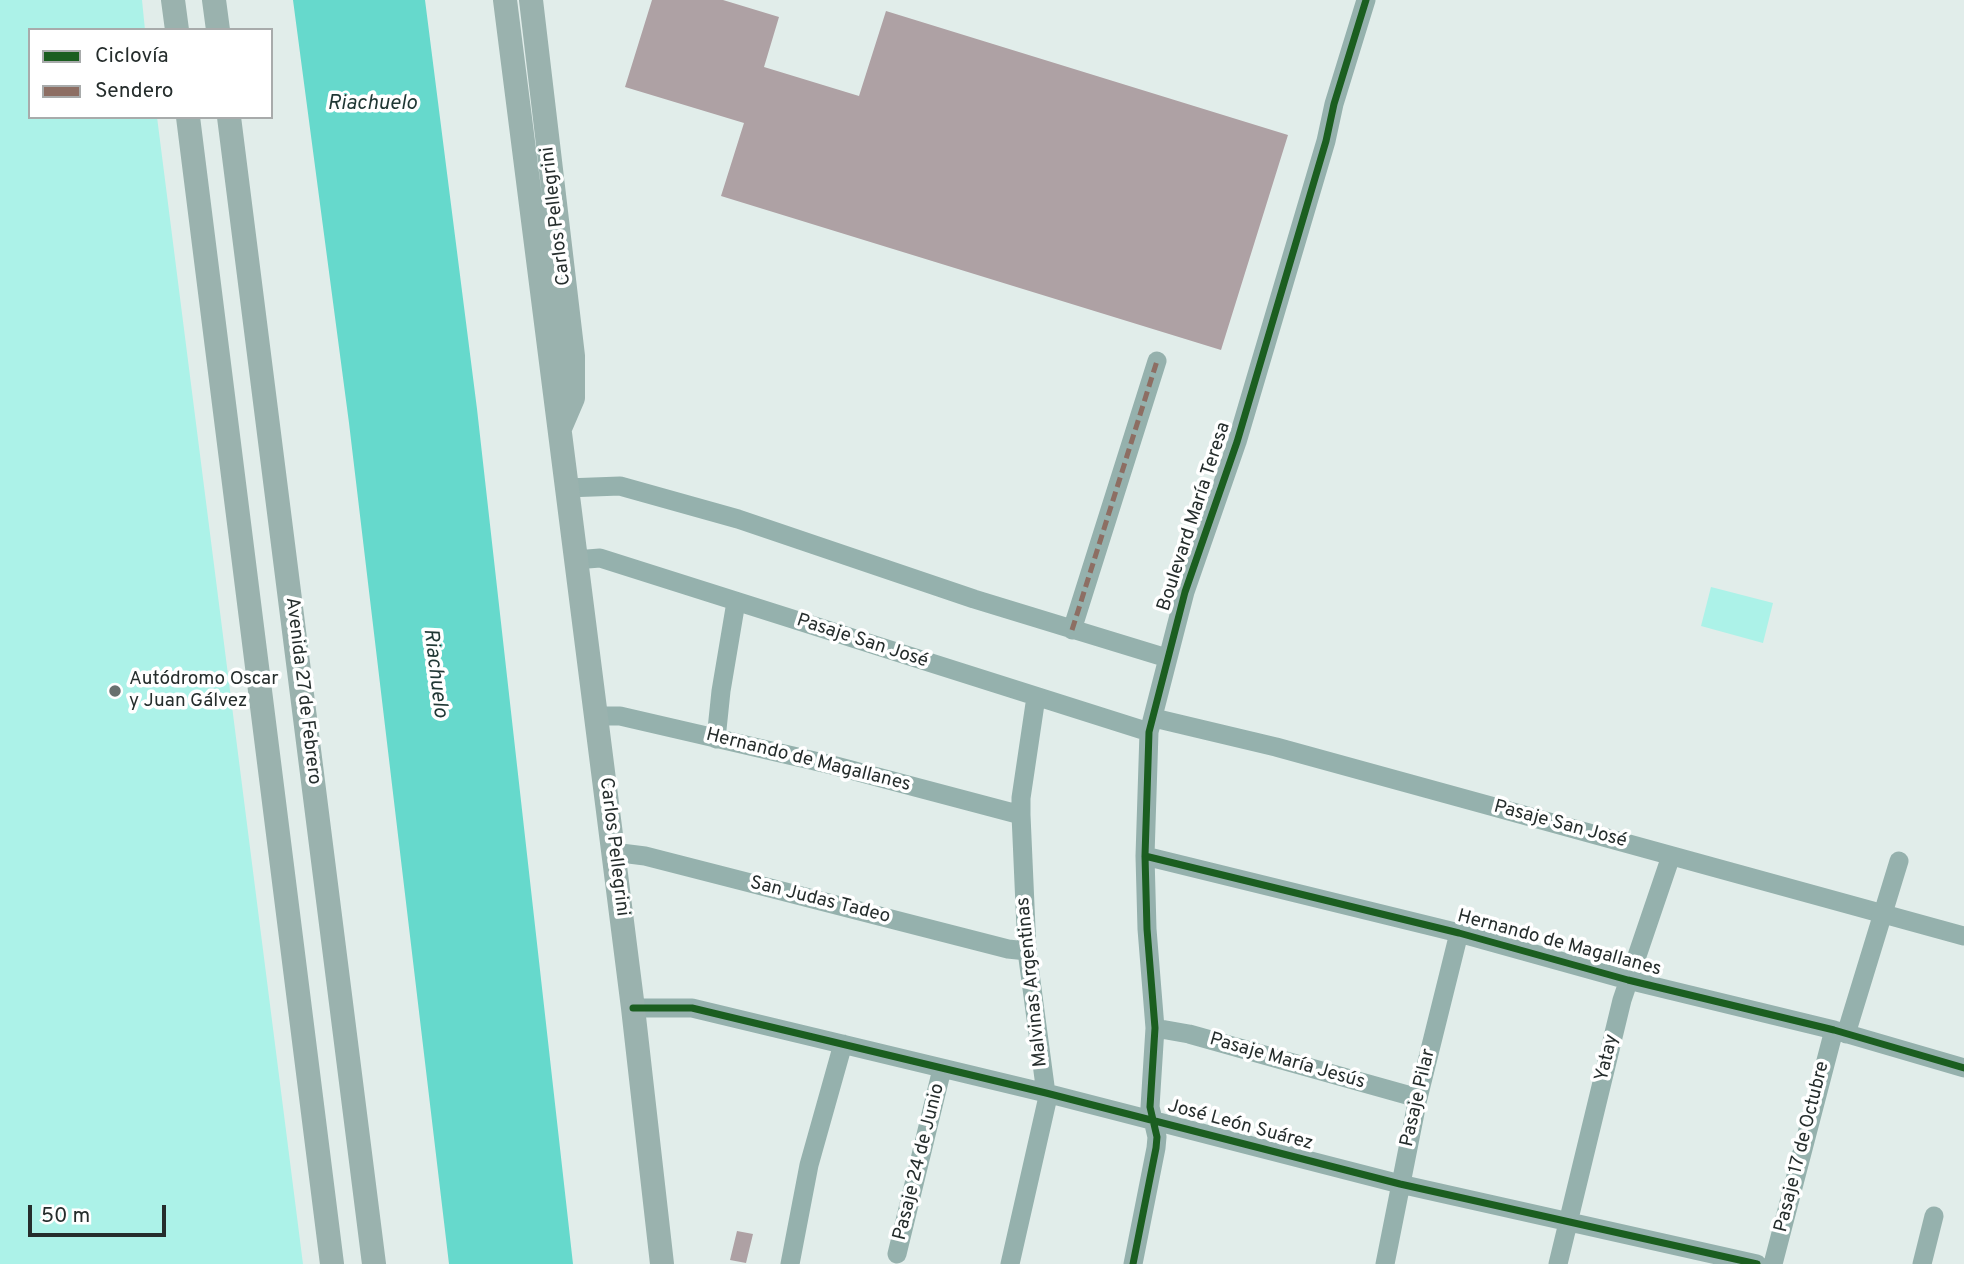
<!DOCTYPE html>
<meta charset="utf-8">
<style>
body{margin:0}
#map{position:relative;width:1964px;height:1264px;overflow:hidden;background:#e1edea;font-family:Overpass,sans-serif}
canvas{display:block}
.legend{position:absolute;left:28px;top:28px;width:245px;height:91px;box-sizing:border-box;background:#fff;border:2px solid #a8abab;margin:0;padding:9px 12px;list-style:none;font-size:21px;color:#252d2c}
.legend li{display:flex;align-items:center;gap:14px;height:35px}
.legend b{width:35px;border:2px solid #a8abab}
.scale{position:absolute;left:28px;top:1205px;width:138px;height:32px;box-sizing:border-box;border:4px solid #252d2c;border-top:0;padding-left:9px;font-size:21px;line-height:24px;white-space:nowrap;color:#252d2c;-webkit-text-stroke:5px #fff;paint-order:stroke}
</style>
<div id="map">
<canvas width="1964" height="1264"></canvas>
<ul class="legend">
<li><b style="height:9px;background:#1b5e20"></b>Ciclovía</li>
<li><b style="height:9px;background:#8d6e63"></b>Sendero</li>
</ul>
<div class="scale">50 m</div>
</div>
<script>
const ctx = document.querySelector('canvas').getContext('2d');
ctx.lineJoin = 'round';
function fill(path, color) { ctx.fillStyle = color; ctx.fill(path, 'evenodd'); }
function trace(path, color, width, dash) { ctx.strokeStyle = color; ctx.lineWidth = width; ctx.lineCap = dash ? 'butt' : 'round'; ctx.setLineDash(dash || []); ctx.stroke(path); }
function write(font, color, halo, rows, align = 'center') {
  ctx.font = font + ' Overpass,sans-serif'; ctx.lineWidth = 7; ctx.setLineDash([]); ctx.textBaseline = 'middle'; ctx.strokeStyle = halo; ctx.fillStyle = color; for (const [text, x, y, turn = 0] of rows) {
    ctx.save(); ctx.translate(x, y); ctx.rotate((+turn || 0) * Math.PI / 180); ctx.textAlign = isNaN(turn) ? turn : align; if (halo) ctx.strokeText(text, 0, 0); ctx.fillText(text, 0, 0); ctx.restore();
  }
}
const green = new Path2D(`
 M0,0h142l3,30h-115v87h127l146,1147h-303z
 M1711,587l62,16 -10,40 -62,-17z`);
const water = new Path2D(`
 M293,0h132l52,409 96,855h-124l-100,-841z`);
const building = new Path2D(`
 M652,0h71l56,17 -15,50 95,29 27,-85 402,124 -67,215 -500,-154 23,-73 -119,-36z
 M737,1231l16,3 -7,29 -16,-3z`);
const minor = new Path2D(`
 M566,488l54,-2 118,33 236,80 193,59
 M575,560l25,-2 549,174
 M1072,630l85,-269
 M595,716h25l212,49 189,50
 M1154,718l122,29 688,189
 M716,739l5,-48 15,-89
 M613,852l32,4 363,93 19,2
 M1145,856l314,77 169,47 206,50 130,38
 M633,1008h59l354,85 354,91 357,80
 M1155,1028l34,6 229,64
 M1846,1034l53,-173
 M897,1254l45,-185
 M790,1264l19,-99 34,-121
 M1010,1264l37,-163 -20,-150 -6,-136v-17l15,-101
 M1133,1264l23,-116 1,-11 -7,-30 5,-79 -8,-99 -2,-73 4,-124 36,-140 52,-150 89,-301 8,-37 32,-104
 M1385,1264l33,-166 41,-165
 M1558,1264l64,-264 49,-144
 M1773,1264l61,-234
 M1922,1264l12,-48`);
const major = new Path2D(`
 M173,0l4,30
 M214,0l4,30
 M505,0l128,1008 29,256
 M531,0l42,356v42l-12,28
 M188,117l144,1147
 M229,117l145,1147`);
const quiet = new Path2D(`
 M1072,630l85,-269`);
const cycleway = new Path2D(`
 M1145,856l314,77 169,47 206,50 130,38
 M633,1008h59l354,85 354,91 357,80
 M1133,1264l23,-116 1,-11 -7,-30 5,-79 -8,-99 -2,-73 4,-124 36,-140 52,-150 89,-301 8,-37 32,-104`);
const markers = [
 [115,691,7,"#67706e"]
];
const streetNames = [
 ["Carlos Pellegrini",557,216,-97],
 ["Boulevard María Teresa",1195,517,-72],
 ["Pasaje San José",862,642,18],
 ["Avenida 27 de Febrero",302,691,83],
 ["Hernando de Magallanes",808,761,14],
 ["Pasaje San José",1560,825,15],
 ["Carlos Pellegrini",613,847,83],
 ["San Judas Tadeo",820,901,14],
 ["Hernando de Magallanes",1559,944,15],
 ["Malvinas Argentinas",1033,982,-96],
 ["Yatay",1608,1058,-77],
 ["Pasaje María Jesús",1287,1062,16],
 ["Pasaje Pilar",1419,1098,-77],
 ["José León Suárez",1240,1126,15],
 ["Pasaje 17 de Octubre",1803,1147,-76],
 ["Pasaje 24 de Junio",920,1162,-76]
];
const poiNames = [
 ["Autódromo Oscar",129,680],
 ["y Juan Gálvez",129,702]
];
const waterNames = [
 ["Riachuelo",372,105],
 ["Riachuelo",434,673,83]
];
fill(green, '#acf2e8');
fill(water, '#66d9cc');
fill(building, '#aea1a4');
trace(minor, '#95b1ad', 19);
trace(major, '#9ab2ae', 24);
trace(quiet, '#8d6e63', 5, [10, 5]);
trace(cycleway, '#1b5e20', 7);
for (const [x, y, r, color] of markers) { const dot = new Path2D(); dot.arc(x, y, r, 0, 2 * Math.PI); ctx.fillStyle = color; ctx.fill(dot); trace(dot, '#fff', 2.5); }
write('19px', '#252d2c', '#fff', streetNames);
write('19px', '#252d2c', '#fff', poiNames, 'left');
write('italic 21px', '#1f3734', '#fff', waterNames);
</script>
